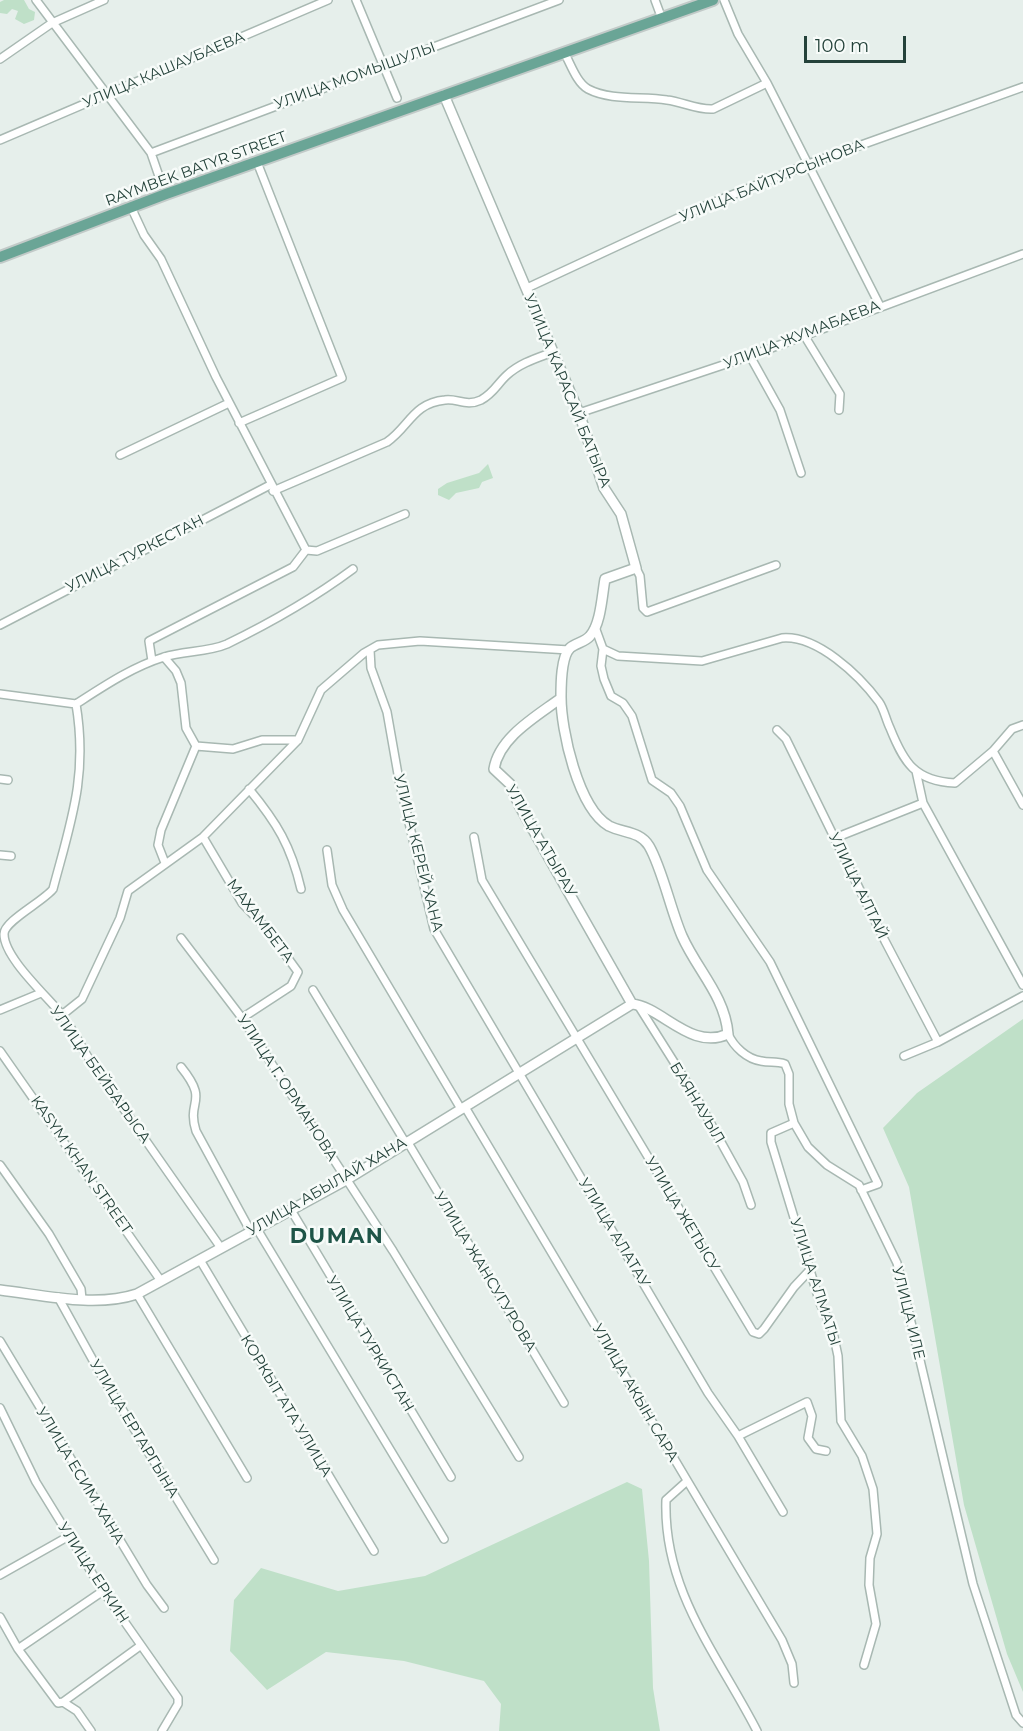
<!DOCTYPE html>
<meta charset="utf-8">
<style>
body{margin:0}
#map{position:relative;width:1023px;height:1731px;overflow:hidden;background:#e6efeb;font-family:Montserrat,sans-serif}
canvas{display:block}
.scale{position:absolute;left:804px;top:36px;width:102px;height:27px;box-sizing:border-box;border:3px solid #24423a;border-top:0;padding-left:8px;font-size:18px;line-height:21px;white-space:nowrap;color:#24423a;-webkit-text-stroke:4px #f7fbf9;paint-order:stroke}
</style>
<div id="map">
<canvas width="1023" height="1731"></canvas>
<div class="scale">100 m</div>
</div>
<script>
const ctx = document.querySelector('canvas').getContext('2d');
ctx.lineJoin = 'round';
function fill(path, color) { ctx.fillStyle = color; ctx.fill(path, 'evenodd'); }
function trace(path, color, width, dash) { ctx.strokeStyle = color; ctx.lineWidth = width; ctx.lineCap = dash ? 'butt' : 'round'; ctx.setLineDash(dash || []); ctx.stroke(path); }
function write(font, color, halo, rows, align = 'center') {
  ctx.font = font + ' Montserrat,sans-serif'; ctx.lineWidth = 5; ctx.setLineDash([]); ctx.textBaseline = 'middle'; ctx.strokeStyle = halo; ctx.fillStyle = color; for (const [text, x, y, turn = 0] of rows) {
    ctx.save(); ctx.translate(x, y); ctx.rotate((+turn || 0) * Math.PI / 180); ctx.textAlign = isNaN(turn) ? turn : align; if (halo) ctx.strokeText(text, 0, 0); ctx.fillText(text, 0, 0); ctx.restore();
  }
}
const green = new Path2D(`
 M4,0h20l5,9 6,3 -1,8 -10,4 -9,-5 3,-8 -6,-2 -5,5 -7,-1v-11z
 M488,464l5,14 -11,4 -3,6 -23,5 -7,7 -11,-5v-6l9,-6 32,-10z
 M1023,1019v673l-16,-38 -43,-149 -55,-318 -26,-59 34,-35z
 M627,1482l15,7 7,72 4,127 7,43h-161l2,-27 -17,-23 -80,-20 -78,-9 -59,38 -37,-39 4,-51 27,-32 77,23 87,-15z`);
const minor = new Path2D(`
 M36,0l115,153 10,29
 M356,0l41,98
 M655,0l7,19
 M724,0l14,34 29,49 113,223
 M565,54c6,11 12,29 23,35 23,12 54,7 79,11 16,2 30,10 46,9l54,-26
 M0,59l52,-36 52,-23
 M0,140l328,-140
 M151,153l408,-153
 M131,207l13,28 17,24 55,118 90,173 -13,17 -144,74 3,20
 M527,288l168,-78 116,-47 212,-76
 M804,335l36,59 -1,16
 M750,356l30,54 21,63
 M579,413l171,-57 273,-102
 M239,423l103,-45 -85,-216
 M120,455l109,-52
 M273,491l114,-49c22,-15 26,-39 58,-42 12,-2 21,7 36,0 13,-7 16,-16 26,-25 13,-12 30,-17 46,-23
 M306,550l11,1 88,-37
 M636,568l4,8 3,32 4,4 129,-47
 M0,625l270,-140
 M595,627l8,22 15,7 84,5 80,-23c35,-3 77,37 97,64 5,7 7,18 11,26 14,35 25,53 65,55l38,-32 19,-22 11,-4
 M603,649l-2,17 3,13 7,17 12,7 9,13 20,64 19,13 9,13 27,64 63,92 108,222 -17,6
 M370,650l1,18 16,44 12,68 35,149 274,464 30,43 45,76
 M164,657l12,14 5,12 5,45 10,18
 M0,694l76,10c28,-18 56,-37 88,-47 20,-6 45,-5 63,-13 43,-21 87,-46 126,-75
 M76,704c12,72 -5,117 -23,185 -9,12 -49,32 -49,45 0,24 43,62 58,81 12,15 20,34 31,50 43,61 85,122 128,183
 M777,730l9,9 99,202 53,101
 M993,751l30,54
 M916,771l7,32 100,182
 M0,779l8,1
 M249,789c28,34 42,57 52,100
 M203,837l39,66 24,25 32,44 -7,14 -49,32
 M474,837l8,43 271,452 6,2 5,-5 30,-42 16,-17
 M835,838l88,-35
 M327,850l5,35 11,25 118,199
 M0,855l11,1
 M165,863l-7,-18 3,-15 35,-84 37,3 29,-9h36
 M181,938l61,80 151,233 126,206
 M313,990l92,152
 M638,1005l58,92 47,85 8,23
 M0,1010l41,-17
 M62,1015l20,-16 38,-81 8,-27 75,-54 95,-97 23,-50 43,-37 14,-8 42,-4 149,9
 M728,1034c6,13 19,25 33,27 9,2 15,0 24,3l4,10v30l5,19 14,24 19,18 32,20 38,78 76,321 43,131 7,8
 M0,1051l161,230
 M904,1056l34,-14 85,-46
 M181,1067c29,36 5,32 15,64l55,101
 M465,1107l317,533 10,24 2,19
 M794,1123l-23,10v9l49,161 12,25 6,28 3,65 21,35 11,33 4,45 -7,24 -1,27 7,39 -12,41
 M407,1141l157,262
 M0,1165l49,69 32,55 1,10
 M291,1210l160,267
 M257,1229l187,310
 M200,1260l174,291
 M137,1294l110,184
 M58,1297l42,76 114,187
 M0,1341l147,244 17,23
 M0,1408l36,74 67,109 75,107v6l-16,27
 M738,1436l69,-34 5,14 -4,22 8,11 10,2
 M686,1482l-20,18c-3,91 52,155 91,231
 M0,1575l69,-39
 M0,1617l18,32 40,54 5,-1
 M18,1649l85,-58
 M91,1731l-14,-20 -14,-9 77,-56`);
const tertiary = new Path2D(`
 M444,95l135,318 25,75 17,26 15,54 -31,11c-3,16 -4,45 -15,57 -5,6 -14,7 -20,12 -9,9 -9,36 -9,49 0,33 17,111 48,129 14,7 31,5 40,20 13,22 22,65 33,90 15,34 43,60 46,98 -37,17 -66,-27 -96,-30
 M561,698c-24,18 -62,39 -67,71l16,15 9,21 113,199
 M0,1290c43,5 95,18 137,4l209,-114 286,-176`);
const primary = new Path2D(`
 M0,257l166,-63 547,-194`);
const streetNames = [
 ["УЛИЦА КАШАУБАЕВА",164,70,-23],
 ["УЛИЦА МОМЫШУЛЫ",355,76,-20],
 ["RAYMBEK BATYR STREET",196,169,-20],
 ["УЛИЦА БАЙТУРСЫНОВА",772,181,-22],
 ["УЛИЦА ЖУМАБАЕВА",802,335,-21],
 ["УЛИЦА КАРАСАЙ БАТЫРА",567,391,68],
 ["УЛИЦА ТУРКЕСТАН",135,554,-27],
 ["УЛИЦА АТЫРАУ",541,841,60],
 ["УЛИЦА КЕРЕЙ ХАНА",418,853,76],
 ["УЛИЦА АЛТАЙ",858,886,64],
 ["МАХАМБЕТА",260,921,53],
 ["УЛИЦА БЕЙБАРЫСА",100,1075,55],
 ["УЛИЦА Г. ОРМАНОВА",287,1088,57],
 ["БАЯНАУЫЛ",697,1103,59],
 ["KASYM KHAN STREET",81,1165,55],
 ["УЛИЦА АБЫЛАЙ ХАНА",327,1187,-30],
 ["УЛИЦА ЖЕТЫСУ",682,1214,59],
 ["УЛИЦА АЛАТАУ",614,1233,59],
 ["УЛИЦА ЖАНСУГУРОВА",485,1272,59],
 ["УЛИЦА АЛМАТЫ",815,1282,72],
 ["УЛИЦА ИЛЕ",908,1313,76],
 ["УЛИЦА ТУРКИСТАН",370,1344,59],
 ["УЛИЦА АКЫН САРА",635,1393,60],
 ["КОРКЫТ АТА УЛИЦА",286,1406,59],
 ["УЛИЦА ЕРТАРГЫНА",134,1429,59],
 ["УЛИЦА ЕСИМ ХАНА",80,1476,59],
 ["УЛИЦА ЕРКИН",93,1573,57]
];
const districtNames = [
 ["DUMAN",337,1237]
];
fill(green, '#bfe0c8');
trace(minor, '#a8b8b2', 10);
trace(tertiary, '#a8b8b2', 12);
trace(primary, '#c2cac8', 14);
trace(minor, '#fff', 7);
trace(tertiary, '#fff', 9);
trace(primary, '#6aa596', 10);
write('15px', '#24423a', '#f7fbf9', streetNames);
ctx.letterSpacing = '1.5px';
write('bold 21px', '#1f5548', '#f7fbf9', districtNames);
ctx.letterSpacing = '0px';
</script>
